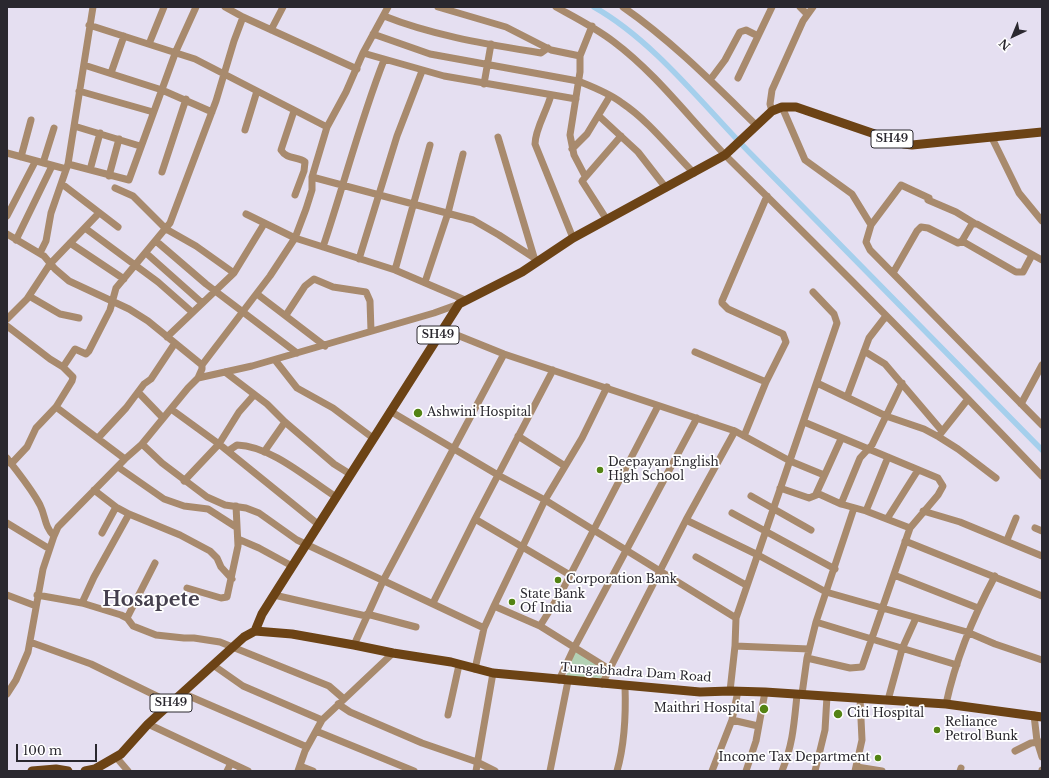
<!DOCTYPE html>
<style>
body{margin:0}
#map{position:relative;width:1049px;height:778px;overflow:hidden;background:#e5dff1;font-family:"Libre Baskerville",serif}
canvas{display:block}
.frame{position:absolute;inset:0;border:8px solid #2a282f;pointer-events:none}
.north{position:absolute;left:993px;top:16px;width:40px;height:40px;-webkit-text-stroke:3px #fff;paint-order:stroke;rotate:224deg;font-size:11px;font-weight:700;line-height:16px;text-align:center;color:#2a282f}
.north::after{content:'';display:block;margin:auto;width:14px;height:18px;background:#2a282f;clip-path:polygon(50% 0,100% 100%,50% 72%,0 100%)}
.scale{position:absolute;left:16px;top:744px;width:81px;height:18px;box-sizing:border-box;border:2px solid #2a282f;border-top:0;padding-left:5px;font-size:12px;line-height:14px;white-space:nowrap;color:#2a282f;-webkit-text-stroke:3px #fff;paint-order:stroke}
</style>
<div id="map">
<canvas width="1049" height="778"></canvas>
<div class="frame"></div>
<div class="north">N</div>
<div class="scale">100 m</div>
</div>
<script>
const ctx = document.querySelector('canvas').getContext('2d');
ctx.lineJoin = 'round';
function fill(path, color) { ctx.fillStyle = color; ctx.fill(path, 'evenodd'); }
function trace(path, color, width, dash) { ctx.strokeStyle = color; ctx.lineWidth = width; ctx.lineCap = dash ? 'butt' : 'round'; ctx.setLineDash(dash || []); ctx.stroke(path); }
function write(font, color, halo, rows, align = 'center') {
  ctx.font = font + ' "Libre Baskerville",serif'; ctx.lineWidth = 3.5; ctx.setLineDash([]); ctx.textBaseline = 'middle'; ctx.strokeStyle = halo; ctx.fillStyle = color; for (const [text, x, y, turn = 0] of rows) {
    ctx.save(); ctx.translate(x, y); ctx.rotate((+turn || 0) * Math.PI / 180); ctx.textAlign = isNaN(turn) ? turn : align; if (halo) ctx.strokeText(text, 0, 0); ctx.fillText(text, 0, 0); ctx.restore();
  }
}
const green = new Path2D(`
 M575,651l30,18 -4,9 -35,-2z`);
const canal = new Path2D(`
 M594,7c60,34 108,97 157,147 97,98 194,197 291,296`);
const minor = new Path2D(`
 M225,7l18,10 114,52
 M438,7l68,20 45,23 29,6
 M556,7c20,11 40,21 58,35 44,33 78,80 117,119 105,103 209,208 311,315
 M623,7c49,34 91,77 133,118
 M800,7l7,7
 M384,16c50,20 103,28 157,37l7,-5
 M89,25l106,34 132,68
 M271,30l12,-23
 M373,34l57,20 148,27c15,6 31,12 44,22 27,18 49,47 72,70
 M149,44l15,-37
 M363,53l81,23 132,23
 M84,65l78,25 50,22
 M111,73l13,-37
 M738,78l34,-71
 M710,80l15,-20 15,-28 6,-2 12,6
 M484,84l7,-40
 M79,91l74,21
 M551,95c-4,16 -16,34 -16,49l38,94
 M782,107l23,53 47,34 19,31 -5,17 4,8 172,175
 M294,111l-13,39c6,10 17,6 24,12l-1,9 -9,24
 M772,111l-2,-7 2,-14 31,-69 10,-14
 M599,116l39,36 28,36
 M74,126l66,20
 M245,130l12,-39
 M498,137l36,120
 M992,138l27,55 23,28
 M572,149l15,-15 23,-38
 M7,153l59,16
 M21,157l10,-37
 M43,163l11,-35
 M68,164l61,16 47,-129 20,-44
 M90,170l10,-37
 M162,172l24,-73
 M109,176l10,-37
 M585,176l-11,-21 -4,-20 10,-63v-16l12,-30
 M312,177l161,43 26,15 40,26
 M62,184l56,43
 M115,188l18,8 33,33 30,17 38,27
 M928,200l28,12 18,11
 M246,214l49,24 100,32 70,30
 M7,216l28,-54
 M607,220l-25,-39 39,-45
 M871,225l30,-40 28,13
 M85,228l73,54 34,30
 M7,234l37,22 11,13 14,12 60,28 19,12 54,44v4l-4,9
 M16,240l36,-74
 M156,241l50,43 91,69
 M962,241l54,31h7l9,-17
 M70,243l54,36
 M323,247c21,-62 37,-126 61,-187
 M40,253l6,-12 5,-28 17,-49 25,-157
 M146,253l55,49
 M359,259l38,-123 25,-65
 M395,270l35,-125
 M893,273l24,-42 4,-4 7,1 30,15 4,-2 10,-17h5l65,36
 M425,282l23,-69 15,-59
 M257,294l68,52
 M29,296l31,18 19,4
 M286,315l19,-29 9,-7 19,8 33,5 4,9 1,30
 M7,319l20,-20 23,-35 49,-51
 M7,326l43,33 13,8 10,10 -1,4 -16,26 -20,21 -9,19 -16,17
 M442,329l62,25 231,77 55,30 34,14
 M167,337l67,-64 30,-49
 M864,351l21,13 57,67
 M695,352l71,30
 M275,360l22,28 36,20 40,30
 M202,365l68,-89 25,-38 11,-29 6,-19v-13l15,-50 19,-35 17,-39 25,-46
 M63,367l12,-18 11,5 3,-3 21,-41 6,-22 54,-65 46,-122 18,-60 9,-24
 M225,372l42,32 18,18 49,42 16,10
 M817,383l69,33 38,13 15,8 19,12 38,29
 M902,383l-30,62 -12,13 -19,46 25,7 44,17
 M138,392l25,26
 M847,397l22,-59 17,-22
 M1021,404l21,-39
 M56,407l69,52
 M171,409l48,35 100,81
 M390,411l108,64 47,25 191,118
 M804,422l134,56 5,8 -5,9 -28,33 -48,139 -12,1 -43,-10
 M941,433l27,-34
 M518,436l47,30
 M744,436l22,-54 20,-40 -3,-8 -55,-25 -6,-6v-2l45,-105
 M98,438l28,-30 18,-24 7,-5 24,-36
 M142,444l20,19 45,34 18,8 21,3 13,5 38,27 187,88
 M228,451l9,-6c34,1 71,34 99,52
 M264,452l21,-30
 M7,458c11,15 24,30 33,47 6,12 4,21 14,31l-11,33 -15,83 -12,28 -9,14
 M118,467l46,32 20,7 24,3 28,18
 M184,481l35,-37 20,-32 15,-17
 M780,488l29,10 10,-4 22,10
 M94,490l22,17 13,7 51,21 30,16 7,7 4,9 11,12
 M816,494l25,-55
 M751,496l60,34
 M866,511l22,-54
 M923,511l37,11 82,34
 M732,513l103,56
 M475,519l95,56
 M887,519l31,-49
 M686,520l72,35 68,37 141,40 28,12 47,16
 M7,523l41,25
 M1035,528l7,3
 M102,533l14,-26
 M54,536l4,-9 67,-68 17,-15 46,-56 10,-10 54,-12 182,-53 25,-9
 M238,539l21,9 33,18
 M1007,540l9,-22
 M905,541l137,55
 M696,557l50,28
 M894,575l84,33
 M187,588l34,10 6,-1 11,-51 -2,-40
 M7,595l29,11
 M37,595l45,8 39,12 6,3 6,8 23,9 28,3h10l26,4 109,44 15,13
 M274,595l92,21
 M82,603l12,-26 35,-63
 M433,603l42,-84 78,-149
 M494,606l46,20 23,-37 95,-183
 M367,614l49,13
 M127,618l28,-55
 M816,622l141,43
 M540,626l69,43
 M30,642l61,22 80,39
 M354,645l29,-64 121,-227
 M735,646l74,3
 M213,665l30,21 79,34
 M475,669l9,-41 10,-22 51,-106 37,-62 25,-51
 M559,680l15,-32 123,-230
 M602,684l84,-164 49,-89
 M730,691l5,-45 1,-28 101,-295 -3,-9 -21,-22
 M182,693l125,54
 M802,694l5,-36 9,-36 38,-114
 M888,700l14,-51 14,-31
 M338,704l12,8 72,31 55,19 18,9
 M946,704c10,-46 27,-87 49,-128
 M448,715l11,-50
 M1034,715l3,26 5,16
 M732,720l26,6
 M148,724l100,47
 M316,731l98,40
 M1015,751l16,-8 10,-1
 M116,757l12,14
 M300,766l13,5
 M857,767l25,4
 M227,771l4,-8
 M298,771l7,-20 17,-31 71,-67
 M476,771l17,-98
 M550,771l18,-90
 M617,771c8,-28 9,-57 8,-85
 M712,771l20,-51 6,-29
 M746,771l10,-30 9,-49
 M782,771c11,-27 12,-47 15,-76
 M815,771l10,-41 2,-34
 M855,771l7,-31 -2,-42
 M960,771l1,-3
 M1042,771v-1`);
const major = new Path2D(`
 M255,631l37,3 62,11 39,8 58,9 42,11 207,19 30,-1 35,1 181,12 96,13
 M32,771l24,-2 12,2
 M85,771l10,-2 26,-15 27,-30 96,-87 11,-6 7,-17 12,-19 185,-291 63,-32 51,-34 152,-83 47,-44 10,-4h14l108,37 8,1 130,-13`);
const markers = [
 [418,413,5,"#538314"],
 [600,470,4,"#538314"],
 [558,580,4,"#538314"],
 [512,602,4,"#538314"],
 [764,709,5,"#538314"],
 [838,714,5,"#538314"],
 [937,730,4,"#538314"],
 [878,758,4,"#538314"]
];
const shields = [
 [892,139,42],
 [438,335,42],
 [171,703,42]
];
const shieldNames = [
 ["SH49",892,139],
 ["SH49",438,335],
 ["SH49",171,703]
];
const poiNames = [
 ["Ashwini Hospital",427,413],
 ["Deepayan English",608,463],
 ["High School",608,477],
 ["Corporation Bank",566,580],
 ["State Bank",520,595],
 ["Of India",520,609],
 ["Maithri Hospital",755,709,"right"],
 ["Citi Hospital",847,714],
 ["Reliance",945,723],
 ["Petrol Bunk",945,737],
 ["Income Tax Department",870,758,"right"]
];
const streetNames = [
 ["Tungabhadra Dam Road",636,673,4]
];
const townNames = [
 ["Hosapete",151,600]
];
fill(green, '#b3d1b4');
trace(canal, '#a5cfec', 5.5);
trace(minor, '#a88a6d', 7);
trace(major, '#6c4315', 9);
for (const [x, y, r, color] of markers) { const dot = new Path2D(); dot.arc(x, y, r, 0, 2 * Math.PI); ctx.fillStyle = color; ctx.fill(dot); trace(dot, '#fff', 1.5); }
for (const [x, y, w] of shields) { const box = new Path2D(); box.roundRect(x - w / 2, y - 9, w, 18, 3); ctx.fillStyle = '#fff'; ctx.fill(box); trace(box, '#2a282f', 1); }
write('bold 11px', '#2a282f', null, shieldNames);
write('12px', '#2a282f', '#fff', poiNames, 'left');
write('12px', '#2a282f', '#fff', streetNames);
write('bold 20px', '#45404e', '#fff', townNames);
</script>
